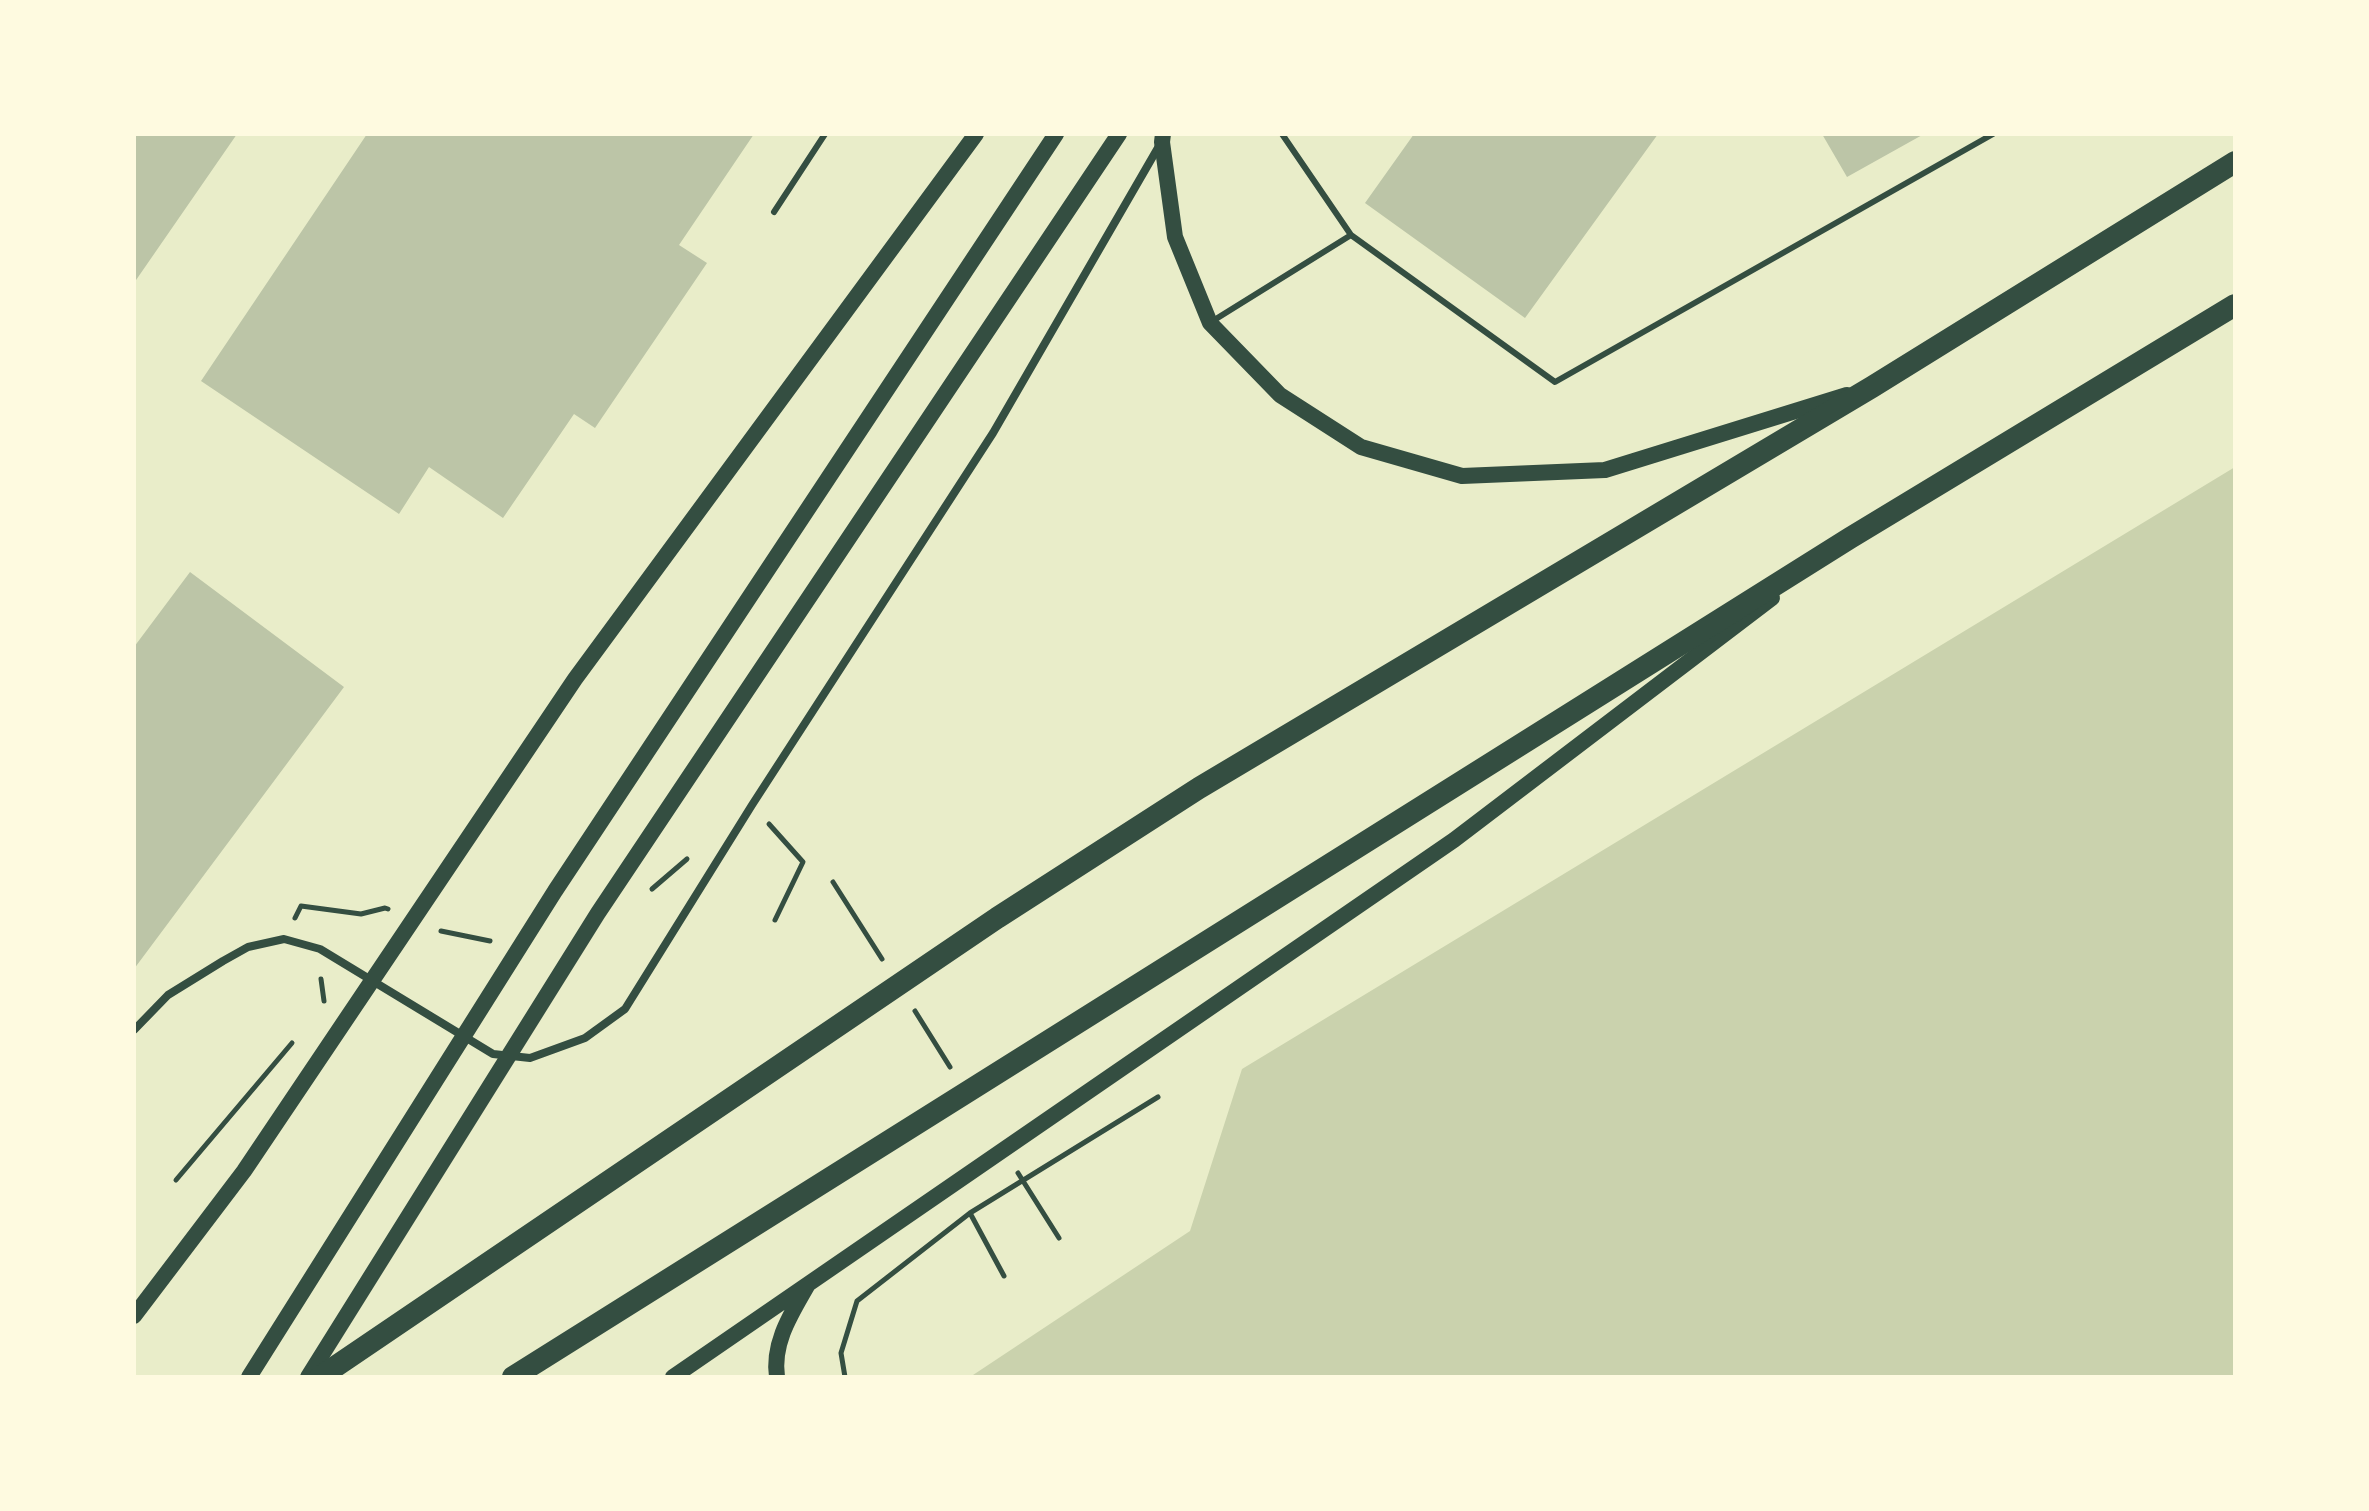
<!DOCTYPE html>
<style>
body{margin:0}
#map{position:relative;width:2369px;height:1511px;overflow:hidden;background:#e9edc9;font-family:Rubik,sans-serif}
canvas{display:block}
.frame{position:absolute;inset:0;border:136px solid #fefae0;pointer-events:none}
</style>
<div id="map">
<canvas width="2369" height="1511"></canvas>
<div class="frame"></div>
</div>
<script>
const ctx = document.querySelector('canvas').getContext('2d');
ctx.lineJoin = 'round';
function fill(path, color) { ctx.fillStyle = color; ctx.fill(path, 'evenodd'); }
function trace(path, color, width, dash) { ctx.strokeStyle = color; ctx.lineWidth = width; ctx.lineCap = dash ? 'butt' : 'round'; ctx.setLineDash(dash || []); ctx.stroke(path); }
const green = new Path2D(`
 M2235,467v910h-1265l220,-146 52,-162z`);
const building = new Path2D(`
 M134,134h103l-103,149z
 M367,134h387l-75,111 28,18 -112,165 -21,-14 -71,104 -74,-51 -30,47 -198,-133z
 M1414,134h244l-133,184 -160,-115z
 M1822,134h102l-77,43z
 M190,572l154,115 -210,282v-322z`);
const path = new Path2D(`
 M769,824l34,38 -28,58
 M833,882l49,77
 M652,889l35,-30
 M295,918l6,-12 60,8 24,-6 3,1
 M441,931l49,10
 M321,979l3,22
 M915,1011l35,56
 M1018,1173l41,65
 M176,1180l116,-137
 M970,1213l188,-116
 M845,1377l-4,-24 16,-52 113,-88 34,63`);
const service = new Path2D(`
 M1282,134l69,101
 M774,212l51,-78
 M1211,322l140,-87 204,147 438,-248`);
const minor = new Path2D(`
 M134,1030l34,-35 55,-34 25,-14 36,-8 36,10 173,105 37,4 55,-20 40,-29 127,-204 241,-372 166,-287`);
const secondary = new Path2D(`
 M1163,134l-1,8 13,95 35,86 70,72 81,52 101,29 143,-6 242,-75
 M134,1316l110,-145 331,-492 401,-545
 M249,1377l306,-486 501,-757
 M308,1377l290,-464 521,-779
 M673,1377l781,-537 318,-242
 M777,1377c-5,-34 14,-63 30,-91`);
const trunk = new Path2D(`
 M320,1377l677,-459 202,-130 673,-401 363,-225
 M513,1377l1337,-839 385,-233`);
fill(green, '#cad2ad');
fill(building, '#bcc5a7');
trace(path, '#344e41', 5);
trace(service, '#344e41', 6);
trace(minor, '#344e41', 8);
trace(secondary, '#344e41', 16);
trace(trunk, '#344e41', 22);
</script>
